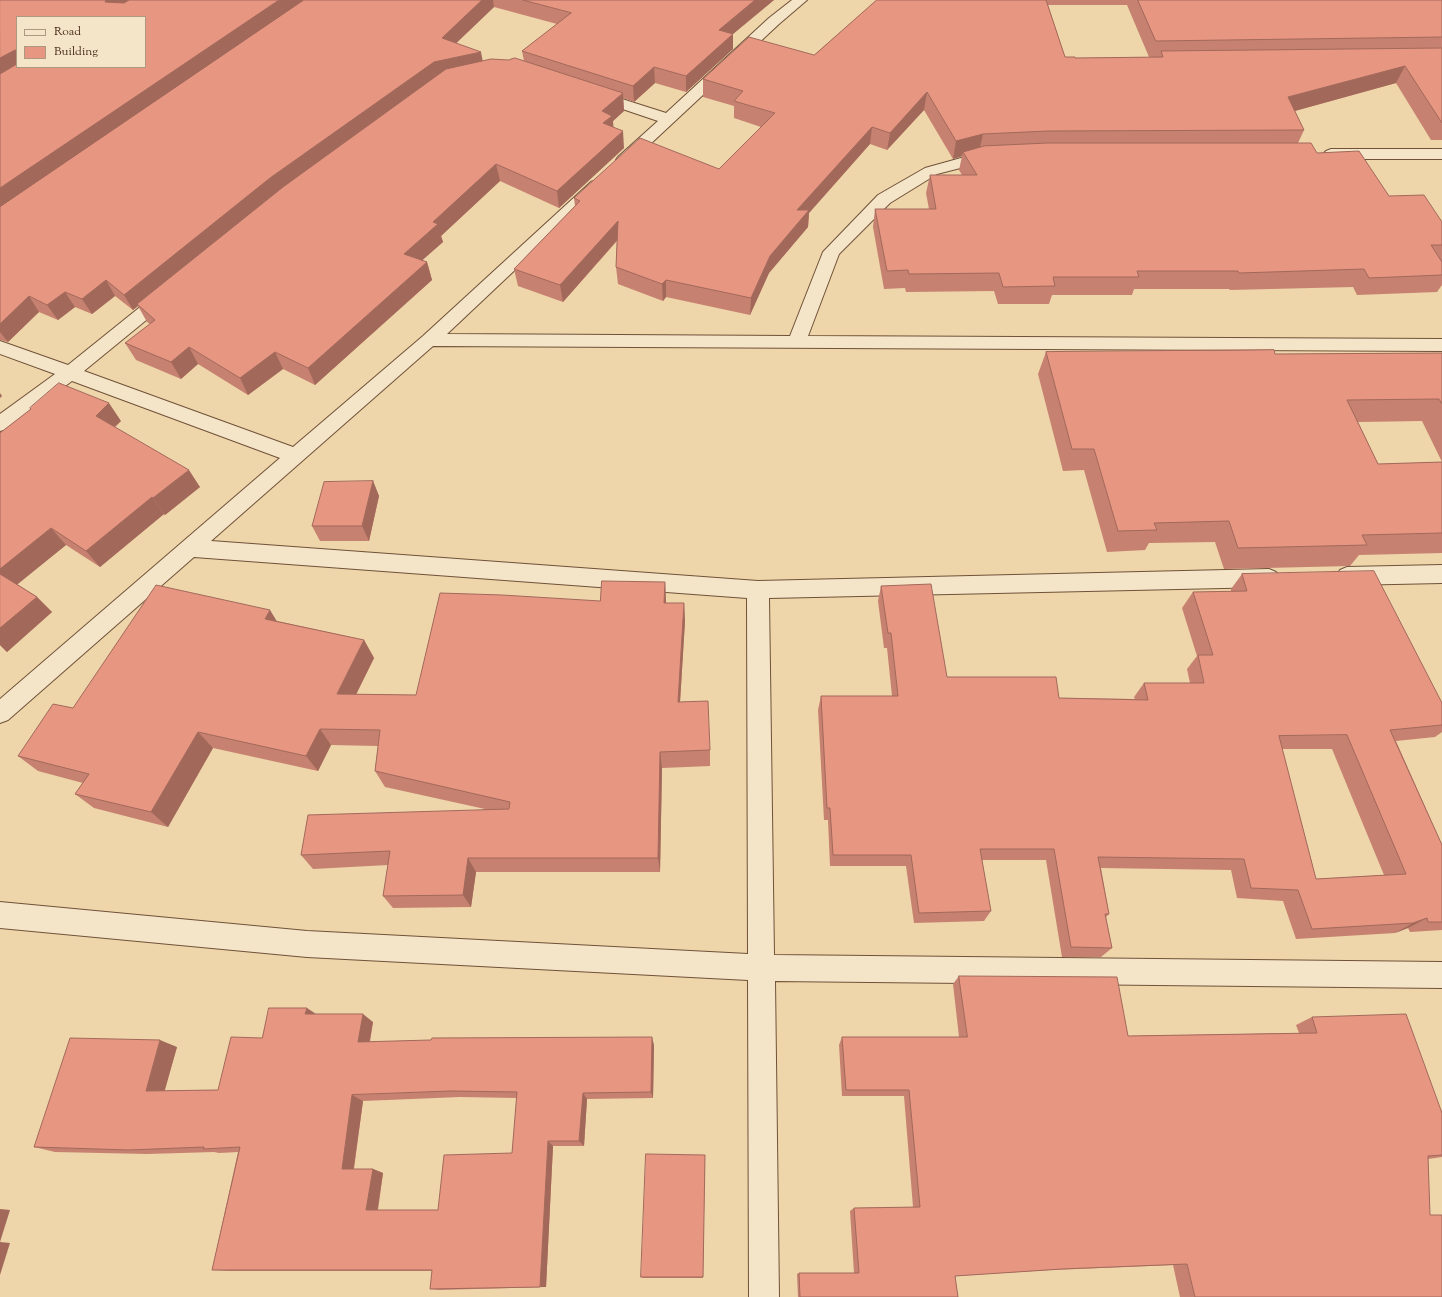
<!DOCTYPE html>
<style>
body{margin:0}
#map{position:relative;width:1442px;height:1297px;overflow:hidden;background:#eed5aa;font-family:"Sorts Mill Goudy",serif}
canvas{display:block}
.legend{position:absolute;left:16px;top:16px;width:130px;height:52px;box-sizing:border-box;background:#f4e4c8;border:1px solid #ae987f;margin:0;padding:5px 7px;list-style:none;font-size:12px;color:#462612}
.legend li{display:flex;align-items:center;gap:8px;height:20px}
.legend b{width:20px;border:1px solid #ae987f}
</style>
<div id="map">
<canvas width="1442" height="1297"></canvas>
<ul class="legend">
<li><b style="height:5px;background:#f4e4c8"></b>Road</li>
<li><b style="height:11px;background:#e79682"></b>Building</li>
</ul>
</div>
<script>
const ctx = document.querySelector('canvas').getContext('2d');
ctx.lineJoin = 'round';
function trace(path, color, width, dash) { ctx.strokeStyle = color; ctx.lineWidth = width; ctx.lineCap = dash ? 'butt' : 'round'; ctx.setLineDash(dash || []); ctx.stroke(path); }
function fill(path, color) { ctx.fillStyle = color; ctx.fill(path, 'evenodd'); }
const minor = new Path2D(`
 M792,0h15l-28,24 -149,139 -6,2 -6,-2 -2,-3 2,-3 40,-36 -68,-23 -2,-3 2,-3 5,-1 5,1 66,21 103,-95z
 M1331,149h111v10h-111l-5,-2 -3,-3 3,-3z
 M991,152l5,2 3,3 -3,3 -16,3 -43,11 -47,29 -51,51 -31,82 634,3v12l-1009,-5 -222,195 547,40 511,-12 7,3 4,6 -4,6 -7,3 -500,11 5,357 668,7v26l-667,-7 4,316h-30l-1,-317 -441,-23 -307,-29v-26l307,29 441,23 -1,-356 -553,-41 -186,163 -8,3v-24l280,-241 -208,-77 -65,48 -7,2v-17l55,-40 -55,-20v-13l68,24 92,-74 6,-2 6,2 3,4 -3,4 -88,72 209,76 130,-111 168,-154 6,-2 6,2 2,3 -158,149 343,2 33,-84 55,-57 47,-27 54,-15z
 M1442,565v18l-95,2 -7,-3 -4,-6 4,-6 7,-3z`);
const wall = new Path2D(`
 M0,0h774l-41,34v15l-47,43 -31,-9 -21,19 -11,-4 1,13 -11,10v6l11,21 -65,60 -59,-27 -59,55 2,6 -21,18 5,2 5,18 -117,105 -32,-16 -35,26 -50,-31 -17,15 -45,-19 -11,-17 25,-19 -3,-2 -9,-16 -5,4 -18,-14 -23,18 -17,-7 -17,13 -19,-8 -31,30 -8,-2zM494,7l63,17 -35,27 2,10h-41l-27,-18zM17,17h128l-128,50z
 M877,0h565v140h-11l-35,-57 -101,28 9,19 -6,13 19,10 72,43 53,26v63l-5,7 -80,3 -4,-8 -123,3 -1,-1h-95l-2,6h-80l-3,9h-51l-4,-13 -88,1 -1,-4 -21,1 -11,-62 2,-18h54l-3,-16 4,-18h32l-3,-5 3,-14 -9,3 -29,-49 -37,40 -17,-6 -61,69 -1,14 -39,46 -19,42 -84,-18 -3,4 -45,-17 -2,-17 1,-26 -54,61 -45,-16 -4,-17 61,-63 -1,-8 145,-29 42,-42 -27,-9v-12l-31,-9v-18l111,-24zM1048,5h79l22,52 -74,1 -10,-1z
 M1046,352l229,2 167,-1v200l-83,2 -9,11 -126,3 -9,-27 -66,1 -4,7 -38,2 -23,-82 -21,1 -25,-97zM1422,421l20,41 -64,2 -20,-42z
 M31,409l90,12 -6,6 85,60 -35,28 -1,-1 -64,53 -34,-22 -49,39 20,13 15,15 -45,40 -7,-7v-212z
 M373,481l6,15 -10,45h-49l-8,-15z
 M1242,574l200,129v29l-7,5 -39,4 46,104v85l-32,2 -2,-4 -13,5 -99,6 -13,-38 -46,-3 -6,-28 -130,-2 8,46 -3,3 6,31 -11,9h-39l-16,-97h-64l9,51 -7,10 -70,2 -8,-57h-76l-2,-46h-4l-6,-110 3,-14h71l-5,-48h-3l-6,-47 3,-15 66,91 112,21 76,1 -1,-2 10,-14h46l-3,-14 10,-13 -15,-48 11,-16 38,-1v-2zM1282,749h50l52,126 -68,4z
 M665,582l1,21h18l1,18 -5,81 30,48v16l-48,2 -2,104h-184l-5,35 -78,1 -10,-12 5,-31 -75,4 -12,-14 184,-46 -100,-22 -10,-16 3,-25 -47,-1 -13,26 -105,-23 -45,79 -74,-19 -19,-14 8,-11 -45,-12 -20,-15 259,-135 87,19 10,18 -18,36 60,1 184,-94z
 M959,976l169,60 171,-3 -3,-8 16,-8 130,96v44l-14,2 2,56 12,82h-262l-7,-32 -122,5 -96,6 3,21h-160l-1,-23 2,-1h55l-4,-62 4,-3 59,-1 -9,-111h-62l-3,-51 3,-8h117l-6,-53z
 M316,1014l57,8 -3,20 284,3 -1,53 -66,1 -3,47h-31l-7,141 -107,3 -9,-1 2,-18h-204l-16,-1 26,-118 -19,1 -5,-1 -67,2 -92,-2 -21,-5 143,-100 -13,44 54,-1 44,-52zM460,1097l57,1 -5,55 -74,57h-60l5,-37 -10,-4h-19l9,-68z
 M705,1155l-2,123h-60l-2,-1z`);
const shadedWall = new Path2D(`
 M106,0h31l-22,13 -10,-11z
 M279,0h28l-307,210v-22z
 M482,0h11l1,7 -49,47 -3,-16z
 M755,0h19l-41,34v15l-47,43v-16l33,-46z
 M15,50l2,3v14l-17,12v-21z
 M481,52l3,16 -347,236 1,2 -5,4 -9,-15 146,-117 164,-116z
 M1405,66l-9,17 -116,32 8,-18z
 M654,67l1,16 -21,19 -1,-16z
 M927,92l-3,18 -37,40 3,-17z
 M623,93l1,18 -11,10 1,12 -10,8 -2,-30z
 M872,127l-2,17 -61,69 -1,14 -39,46 -19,42 1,-17 19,-42 27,-46z
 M623,131l1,17 -65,60 -2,-17z
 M983,134l-4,18h-16l-1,4 -9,3 3,-18z
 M496,164l4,17 -59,55 2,6 -34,30 -5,-18 29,-32z
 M618,221l1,17 -56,64 -3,-17z
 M427,262l5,18 -117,105 -7,-17z
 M106,280l9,16 -23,18 -10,-15z
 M666,280v17l-3,4 -1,-17z
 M65,292l10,15 -17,13 -11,-15z
 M29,296l10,16 -31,30 -8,-10v-8z
 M189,347l9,17 -17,15 -10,-17z
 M275,352l8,17 -35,26 -8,-17z
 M0,393l2,3 -2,2z
 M109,403l12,18 -13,12 -12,-17z
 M189,470l11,17 -35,28 -12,-17z
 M373,481l6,15 -10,45 -7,-15z
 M152,497l12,17 -64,53 -14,-16z
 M51,528l15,17 -53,43 -13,-13v-6z
 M665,582l1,19 -1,20 -1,-18z
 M37,597l15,15 -45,40 -7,-7v-17z
 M684,603l1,18 -6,97 -1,-16z
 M270,610l11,18 -16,-9z
 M364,640l10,18 -26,53 -11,-17z
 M320,729l11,16 -13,26 -12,-15z
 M198,732l15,16 -45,79 -17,-15z
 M660,752l2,16 -2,104 -2,-14z
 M468,858l8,14 -5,35 -8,-12z
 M1427,918l-19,10 -13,5 18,-10z
 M307,1008l12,8 -14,-2z
 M363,1014l10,8 -5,28 -10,-8z
 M652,1037l2,8 -1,53 -2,-6z
 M160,1040l17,7 -14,50 -17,-6z
 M583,1093l4,6 -3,47 -5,-5z
 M352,1095l11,6 -10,72 -11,-4z
 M548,1141l5,5 -7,141h-6z
 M373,1169l10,4 -6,40 -11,-3z
 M0,1209l10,1 -10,32z
 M0,1242l10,1 -10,32z`);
const building = new Path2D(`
 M0,0h106l-1,2 19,1 5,-3h150l-279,188v-114l17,-10v3h128v-50h-128v33h-2l-15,8z
 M304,0h178l-40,38 39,14 -47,10 -164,116 -146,117 -18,-15 -24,19 -17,-7 -18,13 -18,-9 -29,28v-117z
 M523,0h232l-36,30 14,4 -47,42 -32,-9 -21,19 -111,-35 49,-38z
 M877,0h169l19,57h10v1l88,-1 -2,-6 281,-3v75l-37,-57 -117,31 16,33 -256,1 -65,3 -27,7 -29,-49 -37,41 -18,-6 -75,83h12l-39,46 -19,42 -85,-18 -4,4 -46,-17 2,-46 -58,64 -46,-16 66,-68 -6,-3 66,-60 79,31 56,-56 -41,-12 9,-10 -40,-12 46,-42 65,18z
 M1138,0h304v37l-286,4z
 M515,58l108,35 -21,18 10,5 -9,7 20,8 -66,60 -61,-27 -63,58 5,2 -34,30 23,8 -119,106 -33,-16 -35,26 -51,-31 -18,15 -46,-19 30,-23 -18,-16 146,-117 163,-118 45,-10 17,1z
 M1048,143h263l6,10 42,-2 30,45 35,-1 18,27v23h-11l11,17v13l-73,3 -5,-9 -125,4 -1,-2h-101l2,6h-86l2,9 -52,1 -4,-14 -90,1 -1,-4 -21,1 -12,-62h61l-6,-34h47l-14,-23 21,-6z
 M1274,350l1,4 167,-1v51l-3,-5 -92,1 31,64 64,-2v71l-80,2 5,10 -129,3 -9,-27 -75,2 3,7 -39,1 -24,-82h-22l-26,-97z
 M59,383l50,20 -13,13 93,54 -36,28 -1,-1 -66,54 -35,-23 -51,41v-136l31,-24 -1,-1z
 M373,481l-11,45h-50l12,-44z
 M1374,571l68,132v22l-52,5 52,115v77h-14l-1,-4 -14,5 -101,6 -14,-39 -47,-2 -7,-29 -146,-2 11,57h-4l7,34 -41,-1 -17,-98h-74l11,62 -72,2 -8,-58h-78l-3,-47h-3l-6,-112h77l-7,-63h-3l-7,-47 50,-2 16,93h109l3,21 89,2 -4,-17h60l-6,-28h15l-20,-63 54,-1 -5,-17zM1347,735l59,139 -90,5 -37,-143z
 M0,574l37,23 -37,31z
 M602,581l63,1 -1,21h20l-6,99 30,-1 2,49 -50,2 -2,106h-190l-5,37 -80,1 7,-45 -89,4 7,-40 201,-6 1,-7 -135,-31 5,-41 -60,-1 -14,27 -108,-24 -47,80 -76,-18 14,-20 -71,-18 35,-52 20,4 83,-123 114,25 -5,9 99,21 -27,54 79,1 24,-102 62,2 98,6z
 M959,976l158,1 11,59 189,-3 -5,-16 94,-3 36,99v42l-14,1 2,59h12v82h-247l-8,-33 -125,5 -107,7 3,21h-158l-1,-24h60l-5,-65 66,-1 -11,-117h-63l-4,-53h125z
 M269,1008h38l-2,6h58l-5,28 73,-2 1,-2 220,-1 -1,55 -68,1 -4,48h-31l-8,146 -110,2 2,-19h-220l28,-123 -37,2 1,-2 -75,3 -95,-3 36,-109 90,2 -14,51 72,-1 13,-53 31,1zM452,1091l65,1 -5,61 -68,2 -6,55h-72l7,-41h-31l10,-74z
 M646,1154l59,1 -2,122h-62z`);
trace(minor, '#705238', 2);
fill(minor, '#f4e4c8');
fill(wall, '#c78170');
fill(shadedWall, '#a2695b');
fill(building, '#e79682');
trace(building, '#a2695b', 1);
</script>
